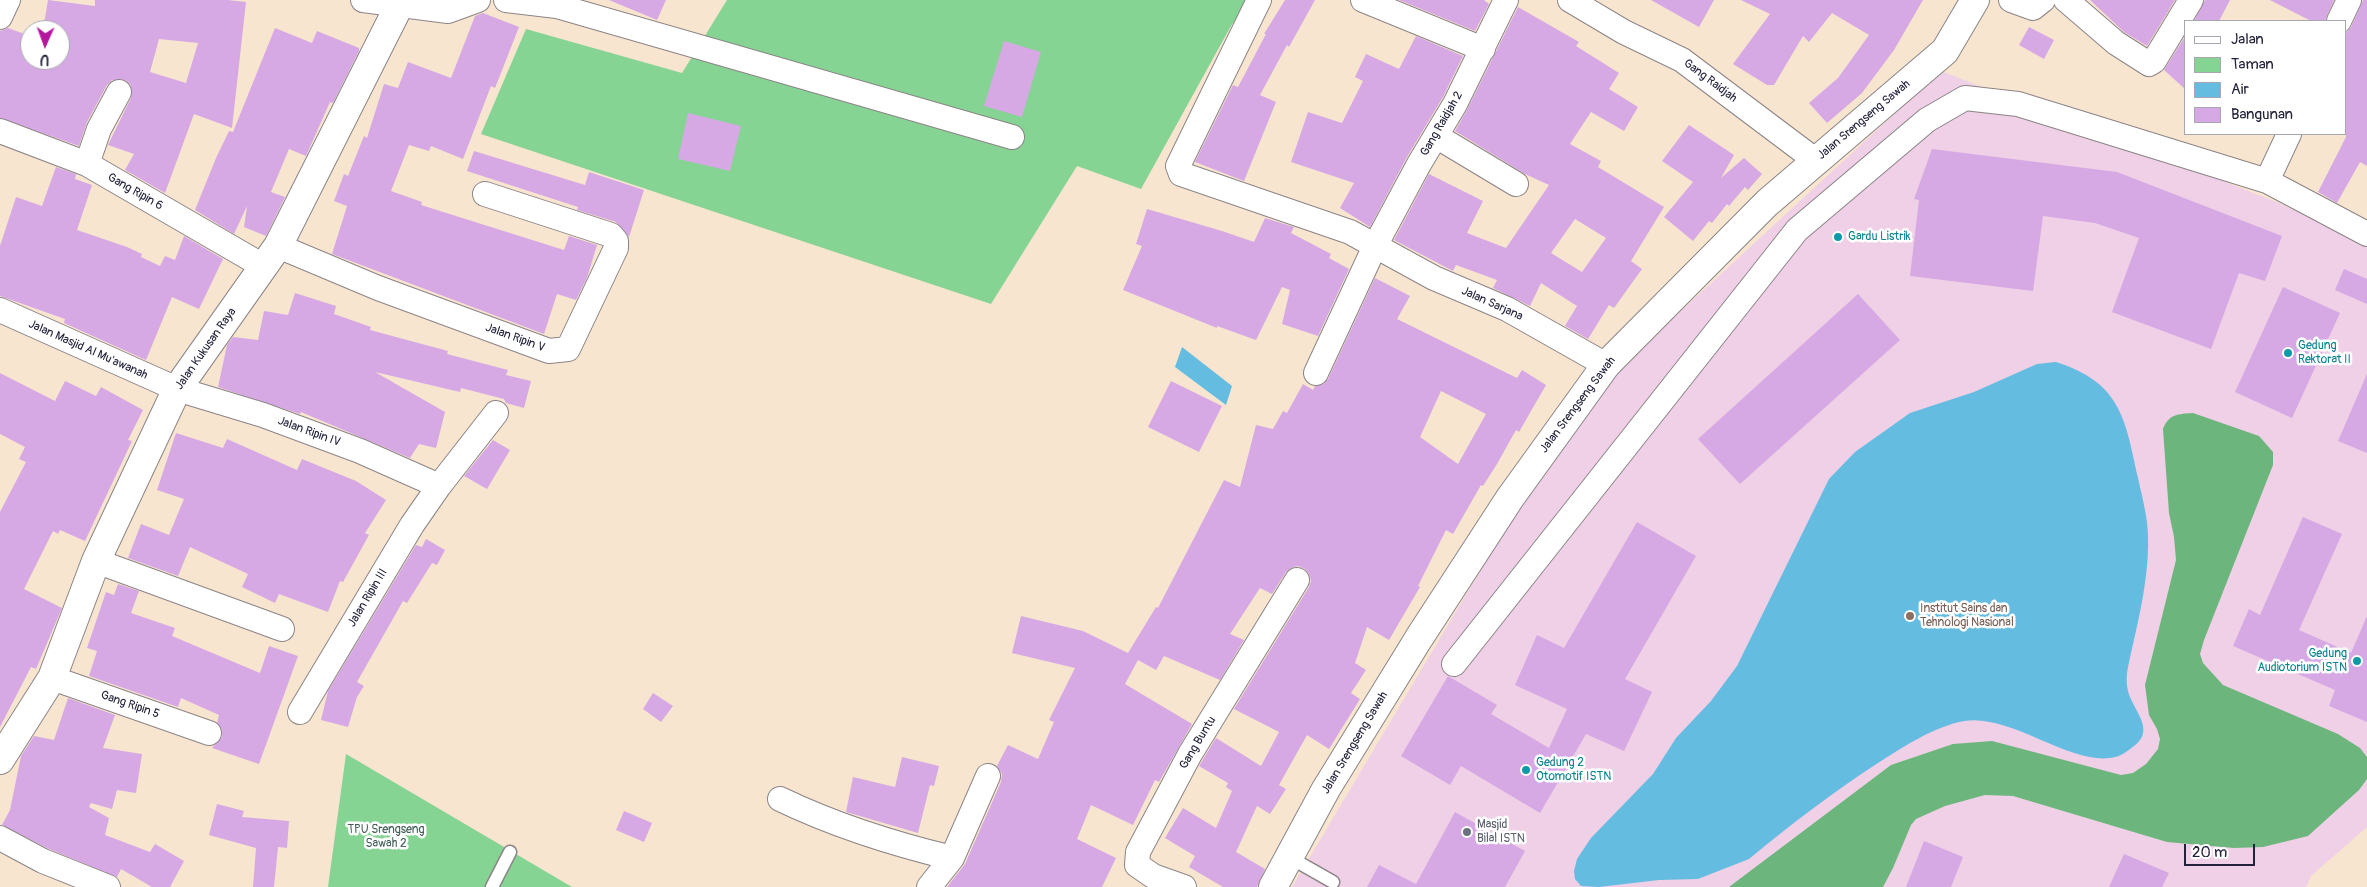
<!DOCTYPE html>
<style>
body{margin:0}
#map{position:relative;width:2367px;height:887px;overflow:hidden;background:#f7e5d0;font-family:Pangolin,sans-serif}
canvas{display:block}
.legend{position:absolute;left:2184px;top:20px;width:162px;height:115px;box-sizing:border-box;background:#fff;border:1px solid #a7a7b1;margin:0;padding:6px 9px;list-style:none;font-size:15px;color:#22223b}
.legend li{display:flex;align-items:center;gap:10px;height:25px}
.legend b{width:25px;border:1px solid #a7a7b1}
.north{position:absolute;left:20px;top:20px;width:50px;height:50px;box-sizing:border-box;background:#fff;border:1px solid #a7a7b1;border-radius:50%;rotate:182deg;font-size:14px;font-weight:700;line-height:20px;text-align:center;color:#22223b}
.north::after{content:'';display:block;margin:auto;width:18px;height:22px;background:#b5179e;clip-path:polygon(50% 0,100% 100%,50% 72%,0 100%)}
.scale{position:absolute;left:2184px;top:844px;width:71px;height:22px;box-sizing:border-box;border:2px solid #22223b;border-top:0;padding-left:6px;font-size:15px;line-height:18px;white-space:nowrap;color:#22223b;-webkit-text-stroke:4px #fff;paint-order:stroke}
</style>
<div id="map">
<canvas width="2367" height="887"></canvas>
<ul class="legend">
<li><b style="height:6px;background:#fff"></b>Jalan</li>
<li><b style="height:14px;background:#85d494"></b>Taman</li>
<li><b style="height:14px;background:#64bce1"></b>Air</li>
<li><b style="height:14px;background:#d6a9e4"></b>Bangunan</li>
</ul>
<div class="north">U</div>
<div class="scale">20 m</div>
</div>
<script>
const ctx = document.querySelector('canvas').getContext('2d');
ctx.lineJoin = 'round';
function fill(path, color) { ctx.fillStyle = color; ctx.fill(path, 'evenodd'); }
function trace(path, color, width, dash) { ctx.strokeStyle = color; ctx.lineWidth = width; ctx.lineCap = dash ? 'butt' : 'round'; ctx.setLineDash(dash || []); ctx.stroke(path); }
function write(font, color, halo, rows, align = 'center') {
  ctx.font = font + ' Pangolin,sans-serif'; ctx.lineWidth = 5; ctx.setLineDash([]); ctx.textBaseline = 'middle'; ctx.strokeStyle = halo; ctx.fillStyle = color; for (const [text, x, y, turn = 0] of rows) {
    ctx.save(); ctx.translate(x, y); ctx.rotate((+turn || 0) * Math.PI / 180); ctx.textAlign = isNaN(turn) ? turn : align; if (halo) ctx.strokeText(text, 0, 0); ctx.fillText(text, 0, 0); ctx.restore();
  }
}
const built = new Path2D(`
 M1941,71l338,132 88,42v582l-56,49 -5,11h-1014l287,-482z`);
const green = new Path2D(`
 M727,0h523l-19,26 -90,163 -64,-23 -86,138 -510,-170 45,-105 156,44z
 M346,754l226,133h-244z`);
const forest = new Path2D(`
 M2193,413l66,23 14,16v13l-69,175 -4,14 3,9 20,22 115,49 22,14 7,9v22l-8,11 -51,46 -45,11 -29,1 -67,-6 -154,-46 -28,-1 -40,11 -29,13 -5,6 -18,43 -10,19h-154l162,-122 62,-21 39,-3 129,34 12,-2 13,-9 12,-15 2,-10 -3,-10 -8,-14 -4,-30 31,-125 -2,-23 -5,-24 -6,-84c6,-15 15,-15 30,-16z`);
const water = new Path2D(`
 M1182,347l50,39 -6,19 -51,-38z
 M2056,362c65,21 69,56 82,116 4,19 10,40 10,60 1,43 -11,87 -20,129 -2,10 -2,20 2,30 7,17 24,34 4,49 -5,4 -13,10 -19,11 -41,11 -104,-44 -151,-36 -31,6 -59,25 -86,42 -45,29 -88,62 -129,96l-51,20 -39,1 -60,7 -18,-1 -6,-7 -1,-8 3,-12 14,-21 62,-64 23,-36 35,-37 26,-35 92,-187 26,-27 55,-39 64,-21 63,-28z`);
const building = new Path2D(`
 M48,0l47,6v-6h133l18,2 -14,126 -38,-14 -29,79 -40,-23 9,-16 -26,-9 23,-47v-13l-6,-5h-13l-5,5 -20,37 -8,24 -79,-28v-87l8,-3 22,8v24h30v-30h-17zM159,39l39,4 -12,40 -36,-11z
 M609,0h57l-9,20z
 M1285,0h30l-26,47 -2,-2 -27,50 16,7 -32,79 -49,-19 38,-77 5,2 28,-53h-2z
 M1399,0h85l5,4 -14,27z
 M1651,0h63l-15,27z
 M1741,0h182l-29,50 -32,43 -35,30 -18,-20 29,-25 31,-43 -37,-22 -23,29 -6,-6 -29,49h-7l-34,-21 37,-50z
 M2090,0h85l-28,46 -23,-14z
 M2205,0h25l-11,21h-25z
 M2270,0h64l-9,21h-14z
 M2363,0h4v166l-7,-4 -23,41 -19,-11 28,-55v-104l5,-6z
 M1518,7l61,35 -3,4 43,27 -10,16 29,18 -14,24 -33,-19 -21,32 31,17 -3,6 66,40 -33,54 11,8 -28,39 -5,-3 -21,34 -23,-13 12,-20 -36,-23 -11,23 -37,-18 4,-8 -41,-15 -3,6 -59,-31 35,-66 54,27 -16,32 39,15 43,-63 -24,-11 -70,-43 12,-21zM1575,219l31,19 -24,34 -31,-19z
 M483,13l36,14 -24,61 -4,-2 -28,73 -32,-13 -2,5 -20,-6 -18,46 31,11 -1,3 143,45 5,-14 28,9 -10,33 -11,22 -19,-6 -13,40 -212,-80 15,-48 -13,-5 10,-27 4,2 16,-40 3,2 17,-54 14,4 10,-26 43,16 24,-62z
 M2029,27l25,13 -10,19 -25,-14z
 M275,28l37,15 5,-12 42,17v3l-26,52 -3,-1 -24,54 -17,-7 -18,43 14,5 -19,39 -22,-9 3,-21 -13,28 -39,-24 21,-52 13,-27 4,1z
 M2186,35v55l-22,-20z
 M1416,36l47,20 -20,41 -36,60 -37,70 -30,-19 14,-25 -63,-21 17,-50 34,11 21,-42 -8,-4 11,-23 33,15z
 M1004,41l37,11 -19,65 -38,-11z
 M688,113l53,13 -11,45 -52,-12z
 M1689,125l45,30 -13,23 23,-20 18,16 -14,16 -3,-3 -16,19 -2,-2 -15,19 -3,-2 -16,20 -29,-24 29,-35 -31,-21z
 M1932,149l185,23 165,64 -17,45 -26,-8 -28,76 -99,-37 27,-74 -44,-15 -52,-7 -10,75 -123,-15 9,-76 -5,-1z
 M474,151l111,34 4,-13 55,18 -15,47 -13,-15 -39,-12 1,-3 -111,-36z
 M56,167l20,7 -1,5 17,6 -15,45 50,17 15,7 -1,3 19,9 5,-10 10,4 9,-24 39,23 -24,50 -27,-12 -26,63 -82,-37 1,-4 -65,-23v-50l16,-49 26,9z
 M1147,209l75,22 32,11 11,-24 29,9 -3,6 40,21 -2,4 20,11 -31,67 -36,-12 8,-34 -8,-3 -26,53 -39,-14v2l-94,-38 19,-44 -6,-2z
 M2344,269l23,10v25l-32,-14z
 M1375,278l35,18 -13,23 120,59 5,-8 24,15 -27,47 -3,-2 -19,34 -14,22 -2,-1 -28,49 -7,-4 -28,56 2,1 -31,53 -22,-13 -12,36 11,7 -15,23 9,6 -31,50 -22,-14 -28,50 7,4 -16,25 -13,-8 -21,46 29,17 -8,18h-34l-34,-20 6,-11 -30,-18 18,-30 33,20 16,-37 -6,-4 2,-4 -29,-17 17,-28 45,28 18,-34 -45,-23 75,-122 2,-6 -2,-7 -4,-5 -7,-3 -7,2 -5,4 -14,22 -12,-6 -30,46 14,6 -24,40 -56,-24 -8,14 -18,-10 -13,24 67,40 -33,58 -4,-2 -22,45 -42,-20 -14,34 39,19 -14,29h-155l18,-23 36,-82 1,-8 -5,-8 11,-21 30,14 16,-37 -5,-2 26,-52 -63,-15 9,-37 62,15 45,22 28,-46 2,1 66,-128 16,7 16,-62 17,4 10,-18 4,2 16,-29 10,6 2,-4 8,-2 5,-5zM1441,391l45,23 -28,50 -38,-27z
 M2283,287l57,26 -48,105 -57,-26z
 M295,293l41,13 -2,8 37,13 -1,3 78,21 -1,3 61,16 -2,5 25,6 -7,27 -18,-5 -2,-4 -43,-11 -1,4 -85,-20 70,40 -9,36 -17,-4 -9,14 -109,-46 -1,2 -82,-27 9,-42 6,-8 25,3 6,-29 24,4z
 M1858,294l42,46 -160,144 -42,-45z
 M0,373l55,28 10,-20 31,15 5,-9 42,23 -15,30 4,1 -47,100 -25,-11 -2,4 -5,-3 -29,58 38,19 -26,61 -5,-2 -31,60v-215l26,-50 -7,-3 6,-12 -25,-13z
 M2367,374v79l-29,-12z
 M1171,381l51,25 -23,46 -51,-25z
 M176,433l47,15 4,-9 70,31 5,-11 54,22 30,19 -21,33 4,2 -26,47 -3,-1 -12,31 -49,-18 -4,9 -33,-16 6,-13 -58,-27 -12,29 -50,-18 13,-34 28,11 15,-36 -27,-9z
 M493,440l17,10 -23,39 -23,-13z
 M2303,517l39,17 -43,96 52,23 16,-37v106l-38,-16 6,-16 -102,-44 16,-37 11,6z
 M1637,522l59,34 -71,123 27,13 -28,59 -38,-17 -46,79 -79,-47 -11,19 -49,-29 47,-80 49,29 -6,9 58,34 18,-39 -52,-24 22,-50 27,13z
 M426,539l19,11 -8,15 -5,-2 -25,40 -4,-2 -46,81 7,4 -7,11 -9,30 -27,-7 7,-29 88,-146 6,2z
 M118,584l21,7 -8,22 44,15 -3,8 88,37 9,-27 29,10 -39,108 -47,-16 10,-11v-7l-5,-7 2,-8 -38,-17 -3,9 -89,-31 8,-25 -10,-3 19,-56 8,3z
 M653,693l20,13 -12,16 -18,-13z
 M68,698l47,17 -12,33 39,6 -6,39 -19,-3 -5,19 -21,-6 -2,4 20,11 -4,17 45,17 5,-8 29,17 -14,26h-18l-31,-18 -4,8 -68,-28 -47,-24 8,-15 11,-54 13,-20 20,4z
 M902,757l37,9 -5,20 -4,-1 -12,48 -72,-21 7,-35 42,10z
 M217,804l27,7 -2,6 47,4 -2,27 -9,-1 -4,40h-21l3,-39 -47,-13z
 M624,811l28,12 -8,19 -28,-12z
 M1455,812l70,39 -20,36h-138l12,-22 37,19z
 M1924,841l39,16 -12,30h-45z
 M2124,854l45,19 -7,14h-53z`);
const service = new Path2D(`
 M1289,857l44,25
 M492,887l18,-35`);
const minor = new Path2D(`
 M363,0l85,11 30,-11
 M506,0l51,6 455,131
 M1259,0l-81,166 3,8 169,58 84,46 73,31 99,56
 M1363,0l120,49
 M1570,0l54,32 58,28 133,100
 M2011,0l22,8 10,-8
 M2066,0l50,43 33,21 5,-3 37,-61
 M0,17l8,-17
 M2339,21l10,-21
 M0,131l87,33 176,102
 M1436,136l80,48
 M87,164l12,-35 20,-37
 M2267,181l22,-47
 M278,246l100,42 171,63 19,-2 48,-101v-7l-5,-6 -126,-41
 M0,310l177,79 86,26 97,36 79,35
 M1316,373l59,-127 44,-82 36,-60 51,-104
 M96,561l186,68
 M1454,664l343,-434 130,-110 38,-22 53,6 249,77 100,53
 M52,678l157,55
 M300,712l112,-187 27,-39 57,-73
 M780,799c54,26 114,45 172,59
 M0,838l43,23 65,26
 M929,887l23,-29 36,-82
 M1184,887l-31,-11 -16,-11 1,-13 52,-98 107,-174`);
const tertiary = new Path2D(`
 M0,760l52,-82 44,-117 81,-172 101,-143 124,-246
 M1273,887l53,-98 93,-151 91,-140 96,-133 161,-162 178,-152 30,-51`);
const markers = [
 [1838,237,5,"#0f9aa8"],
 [2288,353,5,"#0f9aa8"],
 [1910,616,5,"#8d6e63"],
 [2357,661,5,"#0f9aa8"],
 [1526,770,5,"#0f9aa8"],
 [1467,832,5,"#6b7280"]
];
const streetNames = [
 ["Gang Raidjah",1710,81,37],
 ["Jalan Srengseng Sawah",1864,120,-40],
 ["Gang Raidjah 2",1442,124,-60],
 ["Gang Ripin 6",135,192,30],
 ["Jalan Sarjana",1492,304,24],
 ["Jalan Ripin V",515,338,20],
 ["Jalan Kukusan Raya",206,349,-55],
 ["Jalan Masjid Al Mu'awanah",88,350,24],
 ["Jalan Srengseng Sawah",1578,405,-53],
 ["Jalan Ripin IV",309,432,20],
 ["Jalan Ripin III",368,598,-59],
 ["Gang Ripin 5",130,705,19],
 ["Gang Buntu",1198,743,-59],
 ["Jalan Srengseng Sawah",1355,743,-59]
];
const cultureNames = [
 ["Gardu Listrik",1848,237],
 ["Gedung",2298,346],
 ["Rektorat II",2298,360],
 ["Gedung",2347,654,"right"],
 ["Audiotorium ISTN",2347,668,"right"],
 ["Gedung 2",1536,763],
 ["Otomotif ISTN",1536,777]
];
const educationNames = [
 ["Institut Sains dan",1920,609],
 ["Tehnologi Nasional",1920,623]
];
const worshipNames = [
 ["Masjid",1477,825],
 ["Bilal ISTN",1477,839]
];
const parkNames = [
 ["TPU Srengseng",386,830],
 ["Sawah 2",386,844]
];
fill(built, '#efd0e6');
fill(green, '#85d494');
fill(forest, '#6cb67e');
fill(water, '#64bce1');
fill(building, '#d6a9e4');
trace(service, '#8c8486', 15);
trace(minor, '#8c8486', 26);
trace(tertiary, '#8c8486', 30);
trace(service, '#fff', 12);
trace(minor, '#fff', 24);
trace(tertiary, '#fff', 28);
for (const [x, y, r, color] of markers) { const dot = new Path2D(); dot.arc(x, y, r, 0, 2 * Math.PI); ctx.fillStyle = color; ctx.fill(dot); trace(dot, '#fff', 2); }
write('12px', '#22223b', '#fff', streetNames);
write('12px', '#0d838f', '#fff', cultureNames, 'left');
write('12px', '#785e54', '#fff', educationNames, 'left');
write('12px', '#5b616d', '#fff', worshipNames, 'left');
write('12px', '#45605a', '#fff', parkNames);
</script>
